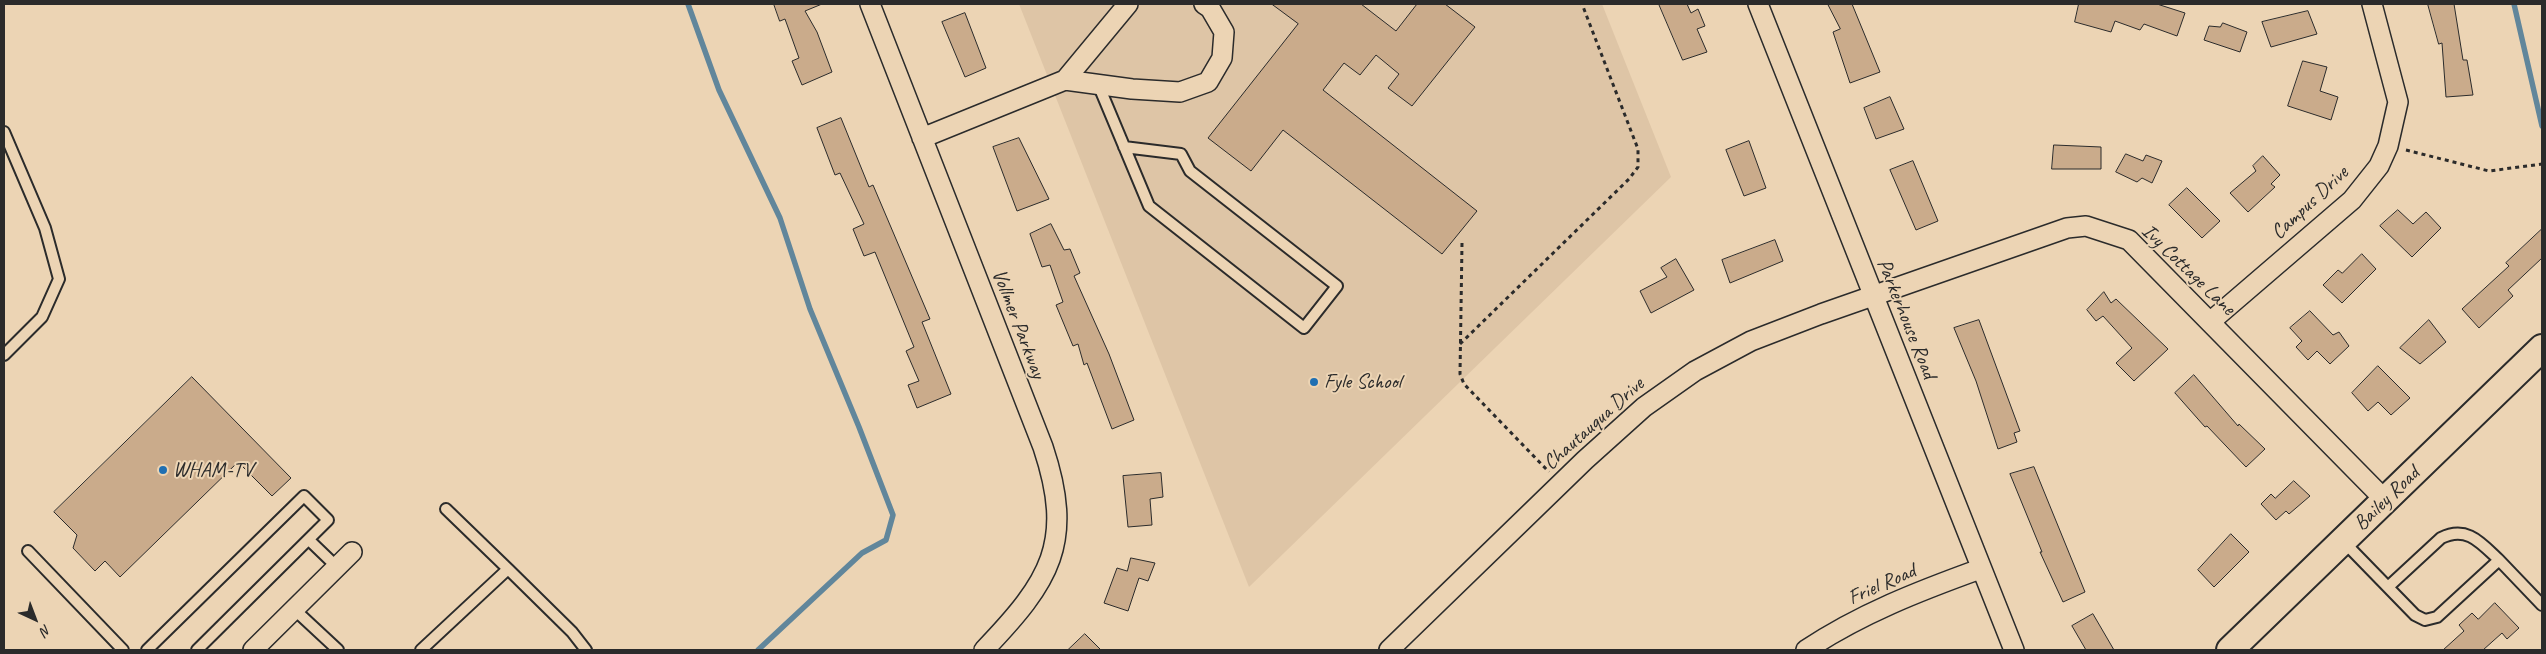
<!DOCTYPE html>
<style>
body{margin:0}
#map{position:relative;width:2546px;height:654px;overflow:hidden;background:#ecd4b4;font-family:Caveat,sans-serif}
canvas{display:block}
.frame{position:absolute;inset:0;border:5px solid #2b2b2b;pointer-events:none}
.north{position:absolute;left:10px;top:594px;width:50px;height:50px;-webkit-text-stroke:4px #ecd4b4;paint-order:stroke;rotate:137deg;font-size:14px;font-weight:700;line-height:20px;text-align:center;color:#2b2b2b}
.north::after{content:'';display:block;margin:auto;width:18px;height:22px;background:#2b2b2b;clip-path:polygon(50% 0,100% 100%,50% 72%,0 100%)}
</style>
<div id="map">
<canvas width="2546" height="654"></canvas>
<div class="frame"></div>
<div class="north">N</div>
</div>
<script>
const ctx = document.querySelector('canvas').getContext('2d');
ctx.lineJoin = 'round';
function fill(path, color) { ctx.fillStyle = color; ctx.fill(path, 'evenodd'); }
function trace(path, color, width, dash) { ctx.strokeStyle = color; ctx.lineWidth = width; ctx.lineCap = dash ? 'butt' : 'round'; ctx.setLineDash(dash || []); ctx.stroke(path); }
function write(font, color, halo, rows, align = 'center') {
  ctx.font = font + ' Caveat,sans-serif'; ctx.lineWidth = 4; ctx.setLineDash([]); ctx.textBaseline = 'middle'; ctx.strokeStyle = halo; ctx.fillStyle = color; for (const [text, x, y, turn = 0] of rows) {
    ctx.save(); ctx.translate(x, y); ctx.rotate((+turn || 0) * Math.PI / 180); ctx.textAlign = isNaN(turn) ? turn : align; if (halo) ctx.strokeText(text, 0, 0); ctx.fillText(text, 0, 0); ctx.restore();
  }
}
const built = new Path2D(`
 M1019,4h583l69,173 -422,410z`);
const stream = new Path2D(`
 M688,4l31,86 61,128 30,91 49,118 34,88 -7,25 -24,13 -104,97
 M2514,4l28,122`);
const building = new Path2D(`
 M774,4h48l-17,7 12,21 15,40 -30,13 -10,-24 7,-3 -14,-39 -5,2z
 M1272,4h89l35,27 21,-27h28l30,23 -63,79 -24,-18 11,-14 -23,-19 -16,20 -16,-12 -21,27 154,121 -35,43 -159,-124 -32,41 -43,-33 90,-114z
 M1659,4h28l4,9 7,-4 7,17 -8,3 10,23 -24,8z
 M1828,4h24l28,68 -30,11 -17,-51 7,-3z
 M2079,4h78l28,9 -8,23 -33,-12 -4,6 -25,-9 -4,11 -36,-10z
 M2428,4h26l9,56h4l6,35 -27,2 -4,-54 -3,1z
 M2308,11l9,23 -46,13 -9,-25z
 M965,13l21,55 -21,9 -23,-55z
 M2223,23l24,9 -7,20 -36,-12 5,-14 11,1z
 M2303,61l24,6 -7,24 18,6 -7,23 -43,-14z
 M1890,97l14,32 -28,10 -12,-31z
 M841,118l28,69 4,-2 57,134 -8,3 29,72 -34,14 -9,-23 11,-4 -13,-30 8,-4 -39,-95 -11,4 -11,-27 11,-5 -24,-51 -5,2 -18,-47z
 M1019,138l30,61 -32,12 -24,-64z
 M1749,141l17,47 -22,8 -18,-46z
 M2054,145l47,2v22h-49z
 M2126,154l17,7 3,-6 16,6 -10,22 -10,-5 -5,4 -21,-10z
 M2263,156l17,19 -9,9 4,3 -27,25 -18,-19 26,-22 -3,-5z
 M1913,161l25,60 -22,9 -26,-60z
 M2187,188l33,33 -18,17 -33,-33z
 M2398,210l15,14 13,-12 15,16 -29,29 -32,-31z
 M1051,224l13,26 6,-1 10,24 -6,3 35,78 25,66 -22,9 -25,-66 -3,2 -6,-21 -5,2 -17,-41 7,-3 -13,-37 -8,2 -12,-33z
 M2542,229v29l-34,32 5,6 -34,32 -17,-19 47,-43 -3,-3z
 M1775,240l8,21 -53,22 -8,-23z
 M2362,254l14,15 -34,34 -19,-18 15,-15 4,3z
 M1676,259l18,31 -43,23 -11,-22 27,-14 -6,-9z
 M2104,292l7,11 5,-4 52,50 -34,32 -18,-18 16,-15 -29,-32 -7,5 -9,-11z
 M2310,311l23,24 6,-3 10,14 -19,18 -13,-13 -9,9 -12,-13 6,-6 -12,-13z
 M1979,320l41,111 -6,2 3,9 -19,7 -22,-68 -22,-53z
 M2429,320l17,22 -26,22 -20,-16z
 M2378,366l32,32 -19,17 -13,-13 -10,9 -16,-18z
 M2194,375l44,51 1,-2 26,25 -19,18 -39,-41 -2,1 -30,-34z
 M192,377l99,101 -19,18 -34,-34 -118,115 -15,-16 -10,10 -22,-23 4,-13 -23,-23z
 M2034,467l51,125 -22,10 -23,-50h2l-32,-78z
 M1161,473l2,24 -13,2 2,26 -24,2 -5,-51z
 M2294,481l16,15 -21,18 -3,-3 -10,9 -15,-16 10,-10 4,4z
 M2231,534l18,18 -35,35 -16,-17z
 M1131,558l24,5 -7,18 -9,-3 -11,33 -24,-8 13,-35 10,3z
 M2495,603l24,25 -12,11 -5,-6 -19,17h-40l21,-19 -5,-6 13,-12 6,6z
 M2093,614l21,36h-28l-14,-24z
 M1085,634l16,16h-33z`);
const path = new Path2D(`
 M2406,150l83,21 53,-7
 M1462,243l-2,131 4,10 85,88
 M1460,344l169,-165 9,-12v-18l-56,-145`);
const lane = new Path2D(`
 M1098,84l51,122 155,122 33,-42 -147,-115 -9,-17 -57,-7
 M4,132l41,96 14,51 -17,38 -38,38
 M446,509l62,60
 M309,540l28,27
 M2343,541l72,74 10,5 12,-3 62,-57 43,45
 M28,551l95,99
 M2388,587l53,-49c26,-13 40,5 58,22
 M295,610l43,40
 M147,650l157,-154 24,24 -131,130
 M421,650l87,-81 64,63 14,18`);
const street = new Path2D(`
 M870,4l173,443c32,96 7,134 -59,203
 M1758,4l256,646
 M1065,80l67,9 48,3 28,-10 14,-24 2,-26 -14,-24 -6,-4
 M922,138l143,-58 63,-76
 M2210,322l142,-122 27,-34 9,-20 10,-44 -26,-98
 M253,650l99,-98
 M1389,650l196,-190 59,-53 51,-36 56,-30 70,-27 246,-86 19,-2 43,14 257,261
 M1806,650c54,-36 113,-59 174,-81`);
const secondary = new Path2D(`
 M2230,650l312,-302`);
const markers = [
 [1314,382,5,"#1f6fb2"],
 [163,470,5,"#1f6fb2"]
];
const streetNames = [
 ["Campus Drive",2310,203,-43],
 ["Ivy Cottage Lane",2188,270,44],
 ["Parkerhouse Road",1906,319,68],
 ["Vollmer Parkway",1018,324,69],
 ["Chautauqua Drive",1594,424,-42],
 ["Bailey Road",2387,499,-44],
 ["Friel Road",1882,585,-24]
];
const poiNames = [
 ["Fyle School",1324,382],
 ["WHAM-TV",173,470]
];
fill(built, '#dec5a6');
trace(stream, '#61869b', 5.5);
fill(building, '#caab8b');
trace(building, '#2b2b2b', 1);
trace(lane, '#2b2b2b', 14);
trace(street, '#2b2b2b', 22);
trace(secondary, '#2b2b2b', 30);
trace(path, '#2b2b2b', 3, [4, 4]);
trace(lane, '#ecd4b4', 10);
trace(street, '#ecd4b4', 19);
trace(secondary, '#ecd4b4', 26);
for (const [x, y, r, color] of markers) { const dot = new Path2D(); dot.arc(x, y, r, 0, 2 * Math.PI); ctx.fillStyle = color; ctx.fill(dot); trace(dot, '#ecd4b4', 2); }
write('21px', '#2b2b2b', '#ecd4b4', streetNames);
write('21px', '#2b2b2b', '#ecd4b4', poiNames, 'left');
</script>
